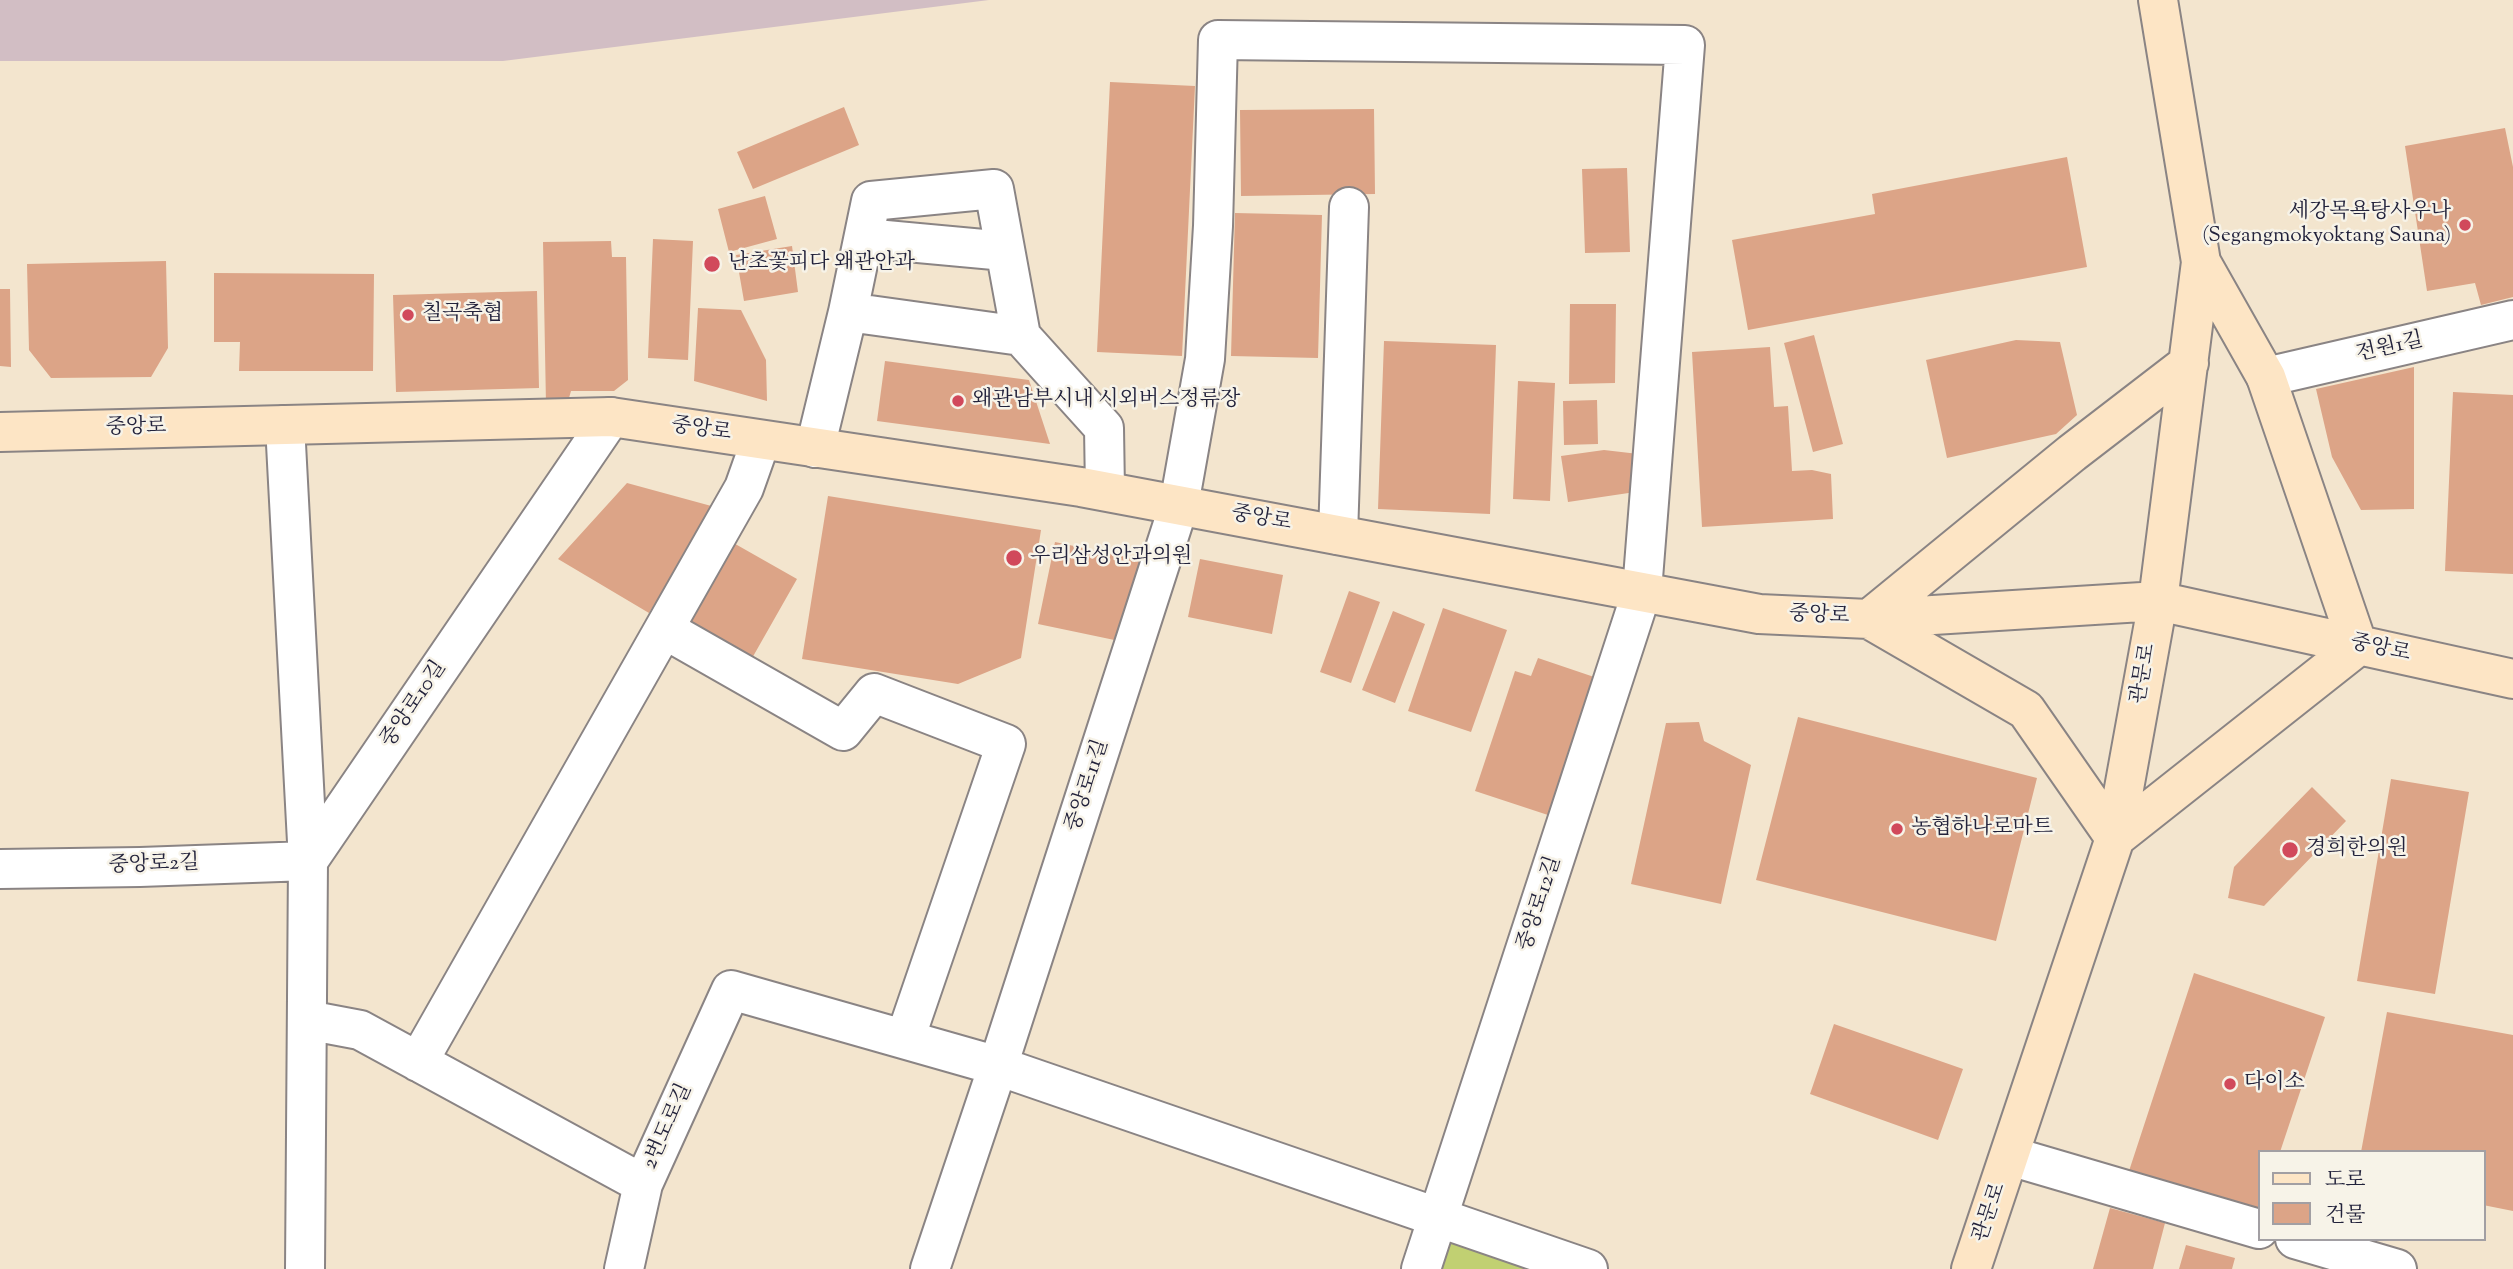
<!DOCTYPE html>
<meta charset="utf-8">
<style>
body{margin:0}
#map{position:relative;width:2513px;height:1269px;overflow:hidden;background:#f3e5ce;font-family:"Sorts Mill Goudy","Noto Serif KR",serif}
canvas{display:block}
.legend{position:absolute;left:2258px;top:1150px;width:228px;height:91px;box-sizing:border-box;background:#f7f3e8;border:2px solid #a29fa3;margin:0;padding:9px 12px;list-style:none;font-size:21px;color:#22223b}
.legend li{display:flex;align-items:center;gap:14px;height:35px}
.legend b{width:35px;border:2px solid #a29fa3}
</style>
<div id="map">
<canvas width="2513" height="1269"></canvas>
<ul class="legend">
<li><b style="height:9px;background:#fde5c5"></b>도로</li>
<li><b style="height:19px;background:#dca487"></b>건물</li>
</ul>
</div>
<script>
const ctx = document.querySelector('canvas').getContext('2d');
ctx.lineJoin = 'round';
function fill(path, color) { ctx.fillStyle = color; ctx.fill(path, 'evenodd'); }
function trace(path, color, width, dash) { ctx.strokeStyle = color; ctx.lineWidth = width; ctx.lineCap = dash ? 'butt' : 'round'; ctx.setLineDash(dash || []); ctx.stroke(path); }
function write(font, color, halo, rows, align = 'center') {
  ctx.font = font + ' "Sorts Mill Goudy","Noto Serif KR",serif'; ctx.lineWidth = 5; ctx.setLineDash([]); ctx.textBaseline = 'middle'; ctx.strokeStyle = halo; ctx.fillStyle = color; for (const [text, x, y, turn = 0] of rows) {
    ctx.save(); ctx.translate(x, y); ctx.rotate((+turn || 0) * Math.PI / 180); ctx.textAlign = isNaN(turn) ? turn : align; if (halo) ctx.strokeText(text, 0, 0); ctx.fillText(text, 0, 0); ctx.restore();
  }
}
const industrial = new Path2D(`
 M0,0h989l-486,61h-503z`);
const green = new Path2D(`
 M1439,1217l152,52h-170z`);
const building = new Path2D(`
 M1110,82l85,4 -13,270 -85,-4z
 M844,107l15,38 -106,44 -16,-37z
 M1374,109l1,85 -134,2 -1,-86z
 M2505,128l8,39v130l-32,8 -6,-22 -48,8 -22,-145z
 M2067,157l20,110 -339,63 -16,-90 143,-26 -3,-20z
 M1627,168l3,84 -45,1 -3,-84z
 M765,196l12,43 -48,13 -11,-43z
 M1235,213l87,2 -4,143 -87,-2z
 M653,239l40,2 -5,119 -40,-2z
 M611,241l1,16h14l2,123 -14,11h-43l-4,14h-21l-3,-163z
 M792,246l6,46 -54,9 -8,-46z
 M166,261l2,87 -17,29 -100,1 -22,-28 -2,-86z
 M214,273l160,1 -1,97h-134l1,-29h-26z
 M0,289h10l1,78 -11,-1z
 M537,291l2,97 -143,4 -3,-97z
 M1570,304h46l-1,79 -46,1z
 M698,308l43,2 25,50 1,41 -73,-20z
 M1814,335l29,109 -30,8 -29,-109z
 M2016,340l44,2 17,73 -21,19 -109,24 -21,-98z
 M1384,341l112,4 -6,169 -112,-5z
 M1770,347l4,60 14,-1 4,65 20,-1 19,4 2,45 -131,8 -10,-175z
 M885,361l144,19 21,64 -173,-23z
 M2414,367v142l-53,1 -29,-53 -16,-68z
 M1518,381l37,2 -5,118 -37,-2z
 M2453,392l60,3v179l-68,-3z
 M1597,400l1,44 -34,1 -1,-44z
 M1604,450l43,5 -5,36 -74,11 -7,-46z
 M627,483l88,24 -66,106 -91,-54z
 M828,496l213,34 -20,128 -63,26 -156,-25z
 M730,541l67,38 -46,81 -67,-39z
 M1055,542l85,18 -16,82 -86,-18z
 M1200,559l83,16 -11,59 -84,-17z
 M1349,591l31,11 -29,81 -31,-11z
 M1443,608l64,22 -36,102 -63,-21z
 M1393,611l32,13 -30,79 -33,-13z
 M1538,658l62,21 -46,138 -79,-26 40,-120 16,5z
 M1798,717l239,61 -41,163 -240,-61z
 M1699,722l5,19 47,24 -30,139 -90,-20 35,-161z
 M2391,779l78,13 -34,202 -78,-13z
 M2312,787l34,34 -82,85 -36,-8 6,-31z
 M2194,973l131,44 -45,135h-21v62l-130,-43z
 M2387,1012l126,23v176l-30,-6v-53h-122z
 M1834,1024l129,45 -25,71 -128,-46z
 M2110,1208l55,15 -12,46h-60z
 M2186,1245l49,13 -3,11h-53z`);
const street = new Path2D(`
 M864,238l141,13
 M848,312l23,-111 123,-12 27,147
 M2266,377l247,-57
 M285,425l23,436 -3,408
 M815,448l33,-136 173,24 83,92 1,63
 M1338,535l11,-328
 M664,629l179,102 31,-38 132,51 -101,295
 M308,861l303,-444
 M0,869l140,-2 168,-6
 M307,1020l53,10 283,154
 M418,1062l326,-574 17,-48
 M2010,1156l249,73
 M2295,1239l102,30
 M624,1269l19,-85 88,-194 267,76 590,203
 M930,1269l68,-203 181,-561 26,-146 8,-133 5,-186 467,5 -43,546 -221,678`);
const secondary = new Path2D(`
 M2189,363l-117,90 -203,166 157,91 89,128 243,-192 -92,-269 -65,-115
 M0,432l611,-15 470,70 678,127 110,5 289,-18 355,78
 M1971,1269l144,-431 43,-237 43,-339 -43,-262`);
const markers = [
 [2465,225,7,"#d1495b"],
 [712,264,9,"#d1495b"],
 [408,315,7,"#d1495b"],
 [958,401,7,"#d1495b"],
 [1014,558,9,"#d1495b"],
 [1897,829,7,"#d1495b"],
 [2290,850,9,"#d1495b"],
 [2230,1084,7,"#d1495b"]
];
const poiNames = [
 ["세강목욕탕사우나",2451,213,"right"],
 ["(Segangmokyoktang Sauna)",2451,237,"right"],
 ["난초꽃피다 왜관안과",728,264],
 ["칠곡축협",422,315],
 ["왜관남부시내 시외버스정류장",972,401],
 ["우리삼성안과의원",1030,558],
 ["농협하나로마트",1911,829],
 ["경희한의원",2306,850],
 ["다이소",2244,1084]
];
const streetNames = [
 ["전원1길",2390,349,-13],
 ["중앙로",136,429,-1],
 ["중앙로",701,431,8],
 ["중앙로",1261,520,10],
 ["중앙로",1819,617,3],
 ["중앙로",2380,650,12],
 ["관문로",2145,674,-80],
 ["중앙로10길",415,705,-56],
 ["중앙로11길",1089,786,-72],
 ["중앙로2길",154,866,-2],
 ["중앙로12길",1541,904,-72],
 ["2번도로길",669,1127,-66],
 ["관문로",1991,1213,-71]
];
fill(industrial, '#d2bec4');
fill(green, '#c1d072');
fill(building, '#dca487');
trace(street, '#8a8484', 42);
trace(secondary, '#8a8484', 42);
trace(street, '#fff', 38);
trace(secondary, '#fde5c5', 38);
for (const [x, y, r, color] of markers) { const dot = new Path2D(); dot.arc(x, y, r, 0, 2 * Math.PI); ctx.fillStyle = color; ctx.fill(dot); trace(dot, '#f7f3e8', 2.5); }
write('21px', '#22223b', '#f7f3e8', poiNames, 'left');
write('21px', '#22223b', '#f7f3e8', streetNames);
</script>
